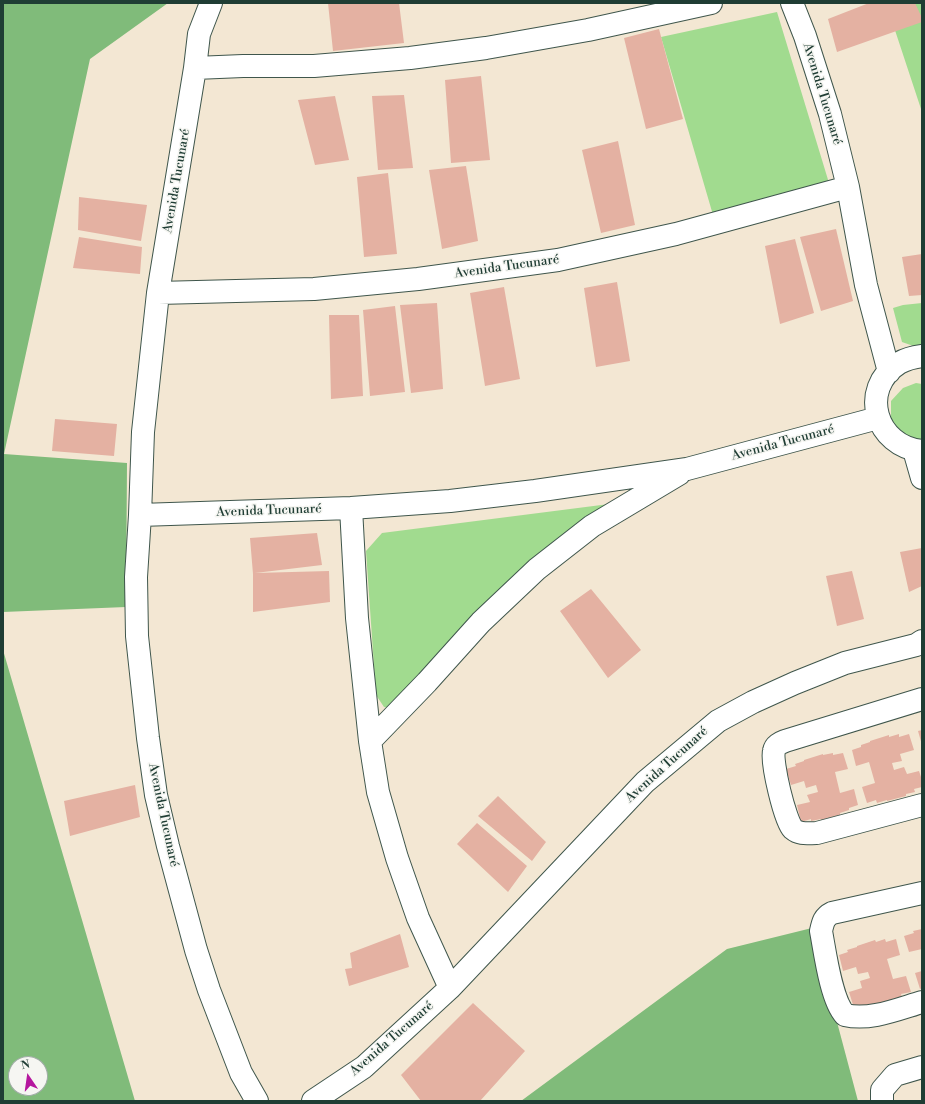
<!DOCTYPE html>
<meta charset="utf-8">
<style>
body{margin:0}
#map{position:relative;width:925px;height:1104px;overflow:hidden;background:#f3e7d3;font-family:"Libre Bodoni",serif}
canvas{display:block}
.frame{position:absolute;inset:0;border:4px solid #1f3d34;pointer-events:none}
.north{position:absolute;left:8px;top:1056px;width:40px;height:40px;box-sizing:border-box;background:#f6f6f2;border:1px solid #a0aca6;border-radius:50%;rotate:347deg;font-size:11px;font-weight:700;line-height:16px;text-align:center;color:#1f3d34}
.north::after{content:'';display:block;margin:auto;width:14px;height:18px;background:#b5179e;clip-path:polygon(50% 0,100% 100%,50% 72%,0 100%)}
</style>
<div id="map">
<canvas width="925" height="1104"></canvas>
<div class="frame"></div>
<div class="north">N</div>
</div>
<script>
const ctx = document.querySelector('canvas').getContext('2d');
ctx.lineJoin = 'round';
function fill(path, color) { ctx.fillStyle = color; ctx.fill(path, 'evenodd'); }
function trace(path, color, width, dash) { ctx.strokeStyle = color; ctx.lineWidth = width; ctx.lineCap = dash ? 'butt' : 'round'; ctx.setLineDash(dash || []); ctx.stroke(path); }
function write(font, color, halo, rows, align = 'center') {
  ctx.font = font + ' "Libre Bodoni",serif'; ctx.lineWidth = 3; ctx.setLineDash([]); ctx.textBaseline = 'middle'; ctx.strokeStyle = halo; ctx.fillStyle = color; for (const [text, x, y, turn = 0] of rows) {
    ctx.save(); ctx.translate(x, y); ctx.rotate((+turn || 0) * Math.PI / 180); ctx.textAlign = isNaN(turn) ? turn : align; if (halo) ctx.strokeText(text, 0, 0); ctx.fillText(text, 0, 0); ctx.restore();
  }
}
const green = new Path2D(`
 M886,3h36v109z
 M777,12l52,171 -116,32 -52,-178z
 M922,303v46l-20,-7 -9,-34 10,-3z
 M916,383l6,1v63l-19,-1 -12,-23v-22l12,-13z
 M617,503l-220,206 -13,-2 -8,-12 -10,-144 16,-18z`);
const forest = new Path2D(`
 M3,3h165l-78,56 -86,395 123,9 -1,144 -123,5z
 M3,650l132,451h-132zM16,1064h24v24h-24z
 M812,928l46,173h-337l206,-152z`);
const building = new Path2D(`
 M328,3h71l5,40 -71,8z
 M869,3h46l7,15v4l-85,30 -9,-33z
 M659,29l24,90 -37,10 -22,-91z
 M481,76l9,84 -39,3 -6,-83z
 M404,95l9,73 -35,2 -6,-74z
 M335,96l14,64 -34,5 -17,-65z
 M618,141l17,84 -34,8 -19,-83z
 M466,166l12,75 -36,8 -13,-79z
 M388,173l9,81 -33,3 -7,-80z
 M79,197l68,8 -6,36 -63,-11z
 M836,229l17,72 -32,10 -21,-74z
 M79,237l63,10 -2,27 -67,-6z
 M795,239l19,74 -34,11 -15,-78z
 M922,254v41l-13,1 -7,-39z
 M617,282l13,79 -34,6 -12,-79z
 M504,287l16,92 -35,7 -15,-93z
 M437,303l6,86 -32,4 -11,-88z
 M395,306l10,86 -35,4 -7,-86z
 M329,315h30l4,81 -32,3z
 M55,419l62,5 -3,32 -62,-5z
 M317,533l5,32 -67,8 74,-2 1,31 -77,10v-38l-3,-36z
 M922,548v38l-13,6 -9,-40z
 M852,571l12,48 -27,7 -11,-50z
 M591,589l50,61 -33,28 -48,-67z
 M922,730v15l-4,-14z
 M899,734v3l10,-3 5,16 -14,4 2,7 -10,2 2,7 10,-3 3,7 12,-3 3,9v7l-8,2 1,3 -9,2v2l-19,5v-1l-10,3 -1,-3 -9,3 -5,-16 13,-4 -6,-21 -13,4 -4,-16 9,-3v-2l9,-3v-1l19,-6v2z
 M833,753v2l10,-2 5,16 -13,3 5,21 14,-4 4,16 -9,3v2l-9,3v2l-19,5v-1l-10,2v-2l-10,3 -4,-17 13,-3 -3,-7 11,-3 -2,-7 -10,3 -2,-7 -13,4 -5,-16 10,-3 -1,-2 9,-3v-1l19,-6v1z
 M135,785l5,32 -70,19 -6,-35z
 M498,796l48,46 -14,19 -54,-45z
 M477,823l50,43 -19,26 -51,-48z
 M922,929v20l-13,3 -5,-16 10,-3 -1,-2z
 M400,934l9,33 -60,19 -4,-17 7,-1 -2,-15z
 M885,939l1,3 10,-3 4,16 -13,4 6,20 13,-3 5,16 -10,2 1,3 -10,2 1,2 -29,7 -1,-3 -9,3 -5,-16 13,-4 -2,-7 10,-3 -2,-6 -10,2 -2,-7 -13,4 -4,-16 9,-3 -1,-2 10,-3v-1l18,-6 1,2z
 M922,971v17l-2,1 -5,-16z
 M473,1003l52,48 -45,50h-59l-20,-26z`);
const minor = new Path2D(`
 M211,3l-12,31 -4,34 -37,225 -15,139 -3,83 -4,62 1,59 11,102 8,57 12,51 28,104 13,40 32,83 16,28
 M792,3l13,33 25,78 18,73 18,98 23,87
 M195,68l48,-2h71l96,-8 76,-10 102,-18 123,-27
 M158,293l156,-4 104,-10 140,-19 118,-26 172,-47
 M922,356c-8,1 -16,3 -23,7 -41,26 -23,84 23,88
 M914,450l8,28
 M351,508l6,110 13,123 8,51 19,66 21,60 32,70
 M140,515l211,-7 99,-7 85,-10 152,-22 191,-51
 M922,699l-137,42c-5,2 -10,4 -11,10 -3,11 11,70 19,78 7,6 15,4 24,4l105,-28
 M370,741l57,-59 54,-60 56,-53 55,-43 87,-52
 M922,893l-90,20c-8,4 -9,9 -11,18 4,21 10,69 24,84 25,6 53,-6 77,-13
 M313,1101l51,-34 86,-79 195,-206 73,-61 35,-19 42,-19 50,-20 71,-18 6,-4
 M882,1101v-11l13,-15 27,-8`);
const streetNames = [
 ["Avenida Tucunaré",822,94,73],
 ["Avenida Tucunaré",177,181,-80],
 ["Avenida Tucunaré",507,267,-8],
 ["Avenida Tucunaré",783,443,-15],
 ["Avenida Tucunaré",269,511,-2],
 ["Avenida Tucunaré",667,765,-42],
 ["Avenida Tucunaré",163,815,78],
 ["Avenida Tucunaré",392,1039,-41]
];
fill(green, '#a1db8f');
fill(forest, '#80bb7a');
fill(building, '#e4b1a2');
trace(minor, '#3f564c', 24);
trace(minor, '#fff', 22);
write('13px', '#1f3d34', '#f6f6f2', streetNames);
</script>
